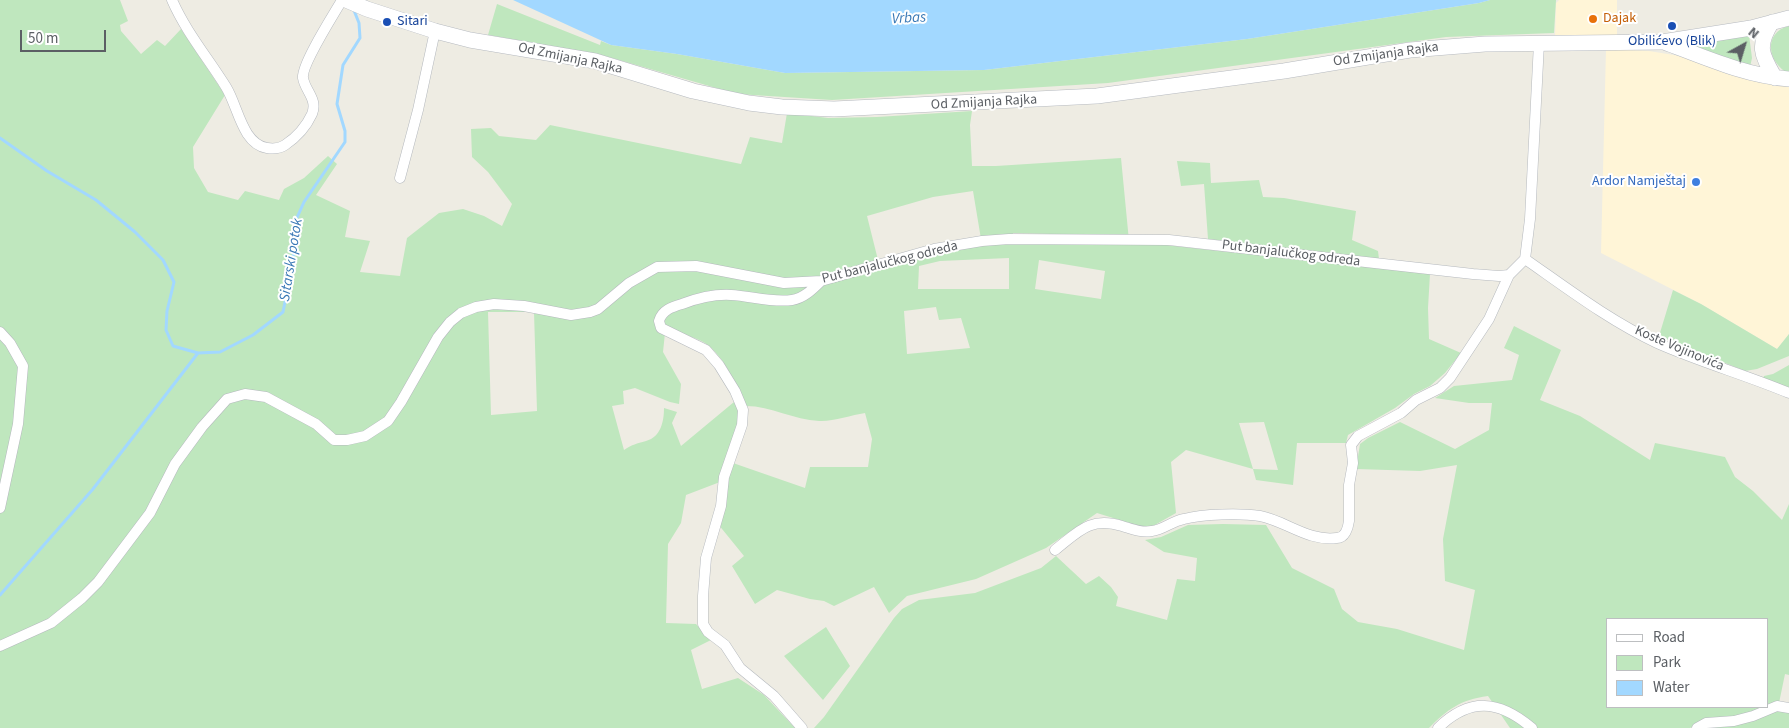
<!DOCTYPE html>
<meta charset="utf-8">
<style>
body{margin:0}
#map{position:relative;width:1789px;height:728px;overflow:hidden;background:#eeece3;font-family:"Source Sans 3",sans-serif}
canvas{display:block}
.legend{position:absolute;left:1606px;top:618px;width:162px;height:90px;box-sizing:border-box;background:#fff;border:1px solid #bdbfc1;margin:0;padding:6px 9px;list-style:none;font-size:15px;color:#5b5f64}
.legend li{display:flex;align-items:center;gap:10px;height:25px}
.legend b{width:25px;border:1px solid #bdbfc1}
.north{position:absolute;left:1719px;top:20px;width:50px;height:50px;-webkit-text-stroke:4px #fff;paint-order:stroke;rotate:39deg;font-size:14px;font-weight:700;line-height:20px;text-align:center;color:#5b5f64}
.north::after{content:'';display:block;margin:auto;width:18px;height:22px;background:#5b5f64;clip-path:polygon(50% 0,100% 100%,50% 72%,0 100%)}
.scale{position:absolute;left:20px;top:30px;width:86px;height:22px;box-sizing:border-box;border:2px solid #5b5f64;border-top:0;padding-left:6px;font-size:15px;line-height:18px;white-space:nowrap;color:#5b5f64;-webkit-text-stroke:4px #fff;paint-order:stroke}
</style>
<div id="map">
<canvas width="1789" height="728"></canvas>
<ul class="legend">
<li><b style="height:6px;background:#fff"></b>Road</li>
<li><b style="height:14px;background:#bfe7be"></b>Park</li>
<li><b style="height:14px;background:#a2d8ff"></b>Water</li>
</ul>
<div class="north">N</div>
<div class="scale">50 m</div>
</div>
<script>
const ctx = document.querySelector('canvas').getContext('2d');
ctx.lineJoin = 'round';
function fill(path, color) { ctx.fillStyle = color; ctx.fill(path, 'evenodd'); }
function trace(path, color, width, dash) { ctx.strokeStyle = color; ctx.lineWidth = width; ctx.lineCap = dash ? 'butt' : 'round'; ctx.setLineDash(dash || []); ctx.stroke(path); }
function write(font, color, halo, rows, align = 'center') {
  ctx.font = font + ' "Source Sans 3",sans-serif'; ctx.lineWidth = 4; ctx.setLineDash([]); ctx.textBaseline = 'middle'; ctx.strokeStyle = halo; ctx.fillStyle = color; for (const [text, x, y, turn = 0] of rows) {
    ctx.save(); ctx.translate(x, y); ctx.rotate((+turn || 0) * Math.PI / 180); ctx.textAlign = isNaN(turn) ? turn : align; if (halo) ctx.strokeText(text, 0, 0); ctx.fillText(text, 0, 0); ctx.restore();
  }
}
const commercial = new Path2D(`
 M1559,0h58v36l-62,1 1,-34z
 M1606,49l43,2 31,5 109,28v250l-12,15 -76,-45 -100,-51z`);
const green = new Path2D(`
 M0,0h120l8,21 -8,4 1,6 20,23 16,-14 8,6 16,-17 44,66 -32,52 1,21 14,24 30,8 7,-9 34,9 5,-11 20,-11 24,-22 9,8 -21,31 34,16 -5,26 25,4 -10,31 40,4 7,-38 32,-25 24,-4 21,7 18,10 10,-22 -24,-32 -16,-15 -1,-28 20,-1 8,8 37,4 14,-15 191,39 9,-27 32,6 5,-30 41,5 49,-1 95,-6 -2,14 2,41h24l125,-8 8,83 301,33 -2,34 1,31 32,14 -16,20 -15,13 -16,8 -19,14 -47,27 -2,8h-49l-4,42 -37,-5 -3,-11 -67,-19 -15,12 5,51 -23,13 -11,1 -45,-14 -51,35 -70,31 -69,17 -18,17 -15,-26 -40,19 -10,-5 -14,-2 -33,-9 -22,14 -23,-38 12,-10 -26,-32 9,-26 1,-18 5,-17 72,25 5,-21h58l4,-28 -7,-26c-14,2 -33,9 -46,8 -25,-1 -48,-15 -73,-15 -10,-21 -21,-49 -41,-63 -11,-6 -25,-10 -37,-16l-3,6 -2,19 18,32 -2,20 -9,-2 -35,-14 -12,3 1,13 -12,2 12,44c9,-6 12,-6 22,-9 15,-4 18,-20 18,-33l13,4 -5,11 9,23 53,-44 6,11 1,11 -21,58 -34,13 -5,28 -13,21 -2,79 30,1 15,16 -20,10 11,39 36,-11 26,17 31,33h-795zM973,191l9,54 -51,9 -51,14 -13,-52 66,-19zM1013,233l110,3 -111,7zM1009,258v31h-91l1,-23 21,-5zM1039,260l66,11 -4,28 -66,-10zM936,307l3,13 22,-2 9,30 -63,6 -3,-43zM488,312h46l3,99 -46,4zM1264,422l14,48 -25,-1 -14,-46z
 M1490,0h66l-2,33 -108,4 -338,46 -276,17 -95,-6 -139,-40 -110,-19 9,-31 103,41 1,-4 10,4 66,9 108,19 199,-3 263,-31 232,-36z
 M1789,26v48c-21,-11 -27,-41 0,-48z
 M1749,35l3,23 -2,9 -57,-20 -1,-2z
 M1177,161l33,2 1,20 48,-3 4,17 21,1 72,13 -4,29 26,11 1,8 -171,-20 -4,-55 -23,2z
 M1673,290l28,14 76,45 12,-15v22l-32,13 -12,2 -86,-35z
 M1514,326l47,24 -21,50 40,16 70,44 5,-17 70,14 10,20 18,14 29,29 7,-16v171l-4,-1 -6,29 10,2v23h-77l2,-1 -14,-5 -10,6h-180l-22,-32c-28,4 -40,13 -59,32h-615l10,-11 70,-99 8,-9 17,-9 56,-7 66,-25 15,-12 30,28 13,-8 12,11 7,10 -2,9 51,14 10,-41 18,2 2,-23 -33,-6 -19,-12 16,-3 27,-12 35,-1 43,1 26,43 42,21 8,20 16,13 39,7 67,21 11,-60 -30,-9 -2,-42 14,-74 -37,6 -64,-2 4,-25 8,-6 32,-16 55,27 34,-19 3,-27h-23l-34,-5 19,-12 58,-6 7,-25 -15,-7zM1608,619h160v88h-160z
 M1789,365v24l-26,-10 1,-3 9,-2z
 M826,627l24,39 -27,34 -39,-44z`);
const water = new Path2D(`
 M513,0h977l-11,3 -232,36 -263,31 -199,3 -108,-19 -66,-9z`);
const stream = new Path2D(`
 M0,138l47,33 49,29 39,32 28,28 11,22 -7,29 -1,19 7,16 25,7
 M0,595l93,-106 105,-136 22,-1 33,-17 30,-23 10,-51 2,-39 9,-20 41,-60v-11l-8,-27 6,-39 17,-27 -1,-15 -6,-15`);
const street = new Path2D(`
 M172,0c14,32 36,58 54,87 12,19 16,57 41,61 6,1 12,1 18,-3 12,-8 21,-18 27,-31 6,-15 -7,-23 -9,-36 -2,-13 31,-64 39,-78
 M400,178l18,-68 17,-79
 M1525,259c43,30 85,62 132,84 43,19 89,32 132,50
 M0,332l10,11 13,23 -5,58 -18,84
 M1055,550c23,-18 35,-34 67,-24 10,3 19,7 30,5 11,-1 20,-10 32,-12 19,-5 56,-6 76,-3 26,5 49,26 77,22 8,0 11,-10 12,-17v-36l4,-22 -2,-18 7,-9 43,-23 15,-13 24,-12 10,-10 39,-59 20,-44 16,-16 5,-40 9,-176
 M0,646l51,-23 31,-25 16,-16 52,-69 25,-49 27,-37 25,-28 18,-5 21,3 50,27 18,16h13l18,-4 23,-15 13,-19 37,-65 12,-15 11,-9 15,-6 18,-3 30,2 47,9 19,-3 8,-3 31,-26 28,-16 39,-1 88,17 37,-2 113,-32 48,-8 27,-2 160,1 304,34 26,2 10,-1
 M802,728l-28,-32 -34,-28 -15,-23 -17,-13 -5,-8v-28l3,-38 15,-52 3,-29 18,-52 1,-15 -8,-19 -16,-26 -13,-15 -45,-22 -2,-7c3,-11 13,-14 23,-17 16,-6 32,-10 49,-9 20,1 41,8 61,5 12,-2 21,-11 29,-19
 M1438,728c32,-31 61,-28 94,0
 M1697,728l9,-5 28,-2 19,-5 24,-10 12,2`);
const secondary = new Path2D(`
 M346,0l21,9 68,22 35,9 125,21 98,30 56,12 33,4 52,2 263,-13 187,-25 126,-21 75,-6 177,-2 89,-14 38,-10
 M1772,22c-16,25 -10,33 3,56
 M1664,42c40,15 82,34 125,37`);
const markers = [
 [1593,19,5,"#e8710a"],
 [387,22,5,"#1a4fb4"],
 [1672,26,5,"#1a4fb4"],
 [1696,182,5,"#3f7fe0"]
];
const foodNames = [
 ["Dajak",1603,19]
];
const transitNames = [
 ["Sitari",397,22],
 ["Obilićevo (Blik)",1672,42,"center"]
];
const streetNames = [
 ["Od Zmijanja Rajka",1386,55,-8],
 ["Od Zmijanja Rajka",570,59,12],
 ["Od Zmijanja Rajka",984,103,-3],
 ["Put banjalučkog odreda",1291,254,7],
 ["Put banjalučkog odreda",890,263,-14],
 ["Koste Vojinovića",1679,349,23]
];
const shopNames = [
 ["Ardor Namještaj",1686,182]
];
const waterNames = [
 ["Vrbas",909,19,-3],
 ["Sitarski potok",292,260,-81]
];
fill(commercial, '#fff5d7');
fill(green, '#bfe7be');
fill(water, '#a2d8ff');
trace(stream, '#a2d8ff', 3);
trace(street, '#b5b9be', 11);
trace(secondary, '#b6bac0', 16);
trace(street, '#fff', 10);
trace(secondary, '#fff', 15);
for (const [x, y, r, color] of markers) { const dot = new Path2D(); dot.arc(x, y, r, 0, 2 * Math.PI); ctx.fillStyle = color; ctx.fill(dot); trace(dot, '#fff', 2); }
write('14px', '#c56008', '#fff', foodNames, 'left');
write('14px', '#164399', '#fff', transitNames, 'left');
write('14px', '#5b5f64', '#fff', streetNames);
write('14px', '#366cbe', '#fff', shopNames, 'right');
write('italic 15px', '#3a79b6', '#fff', waterNames);
</script>
